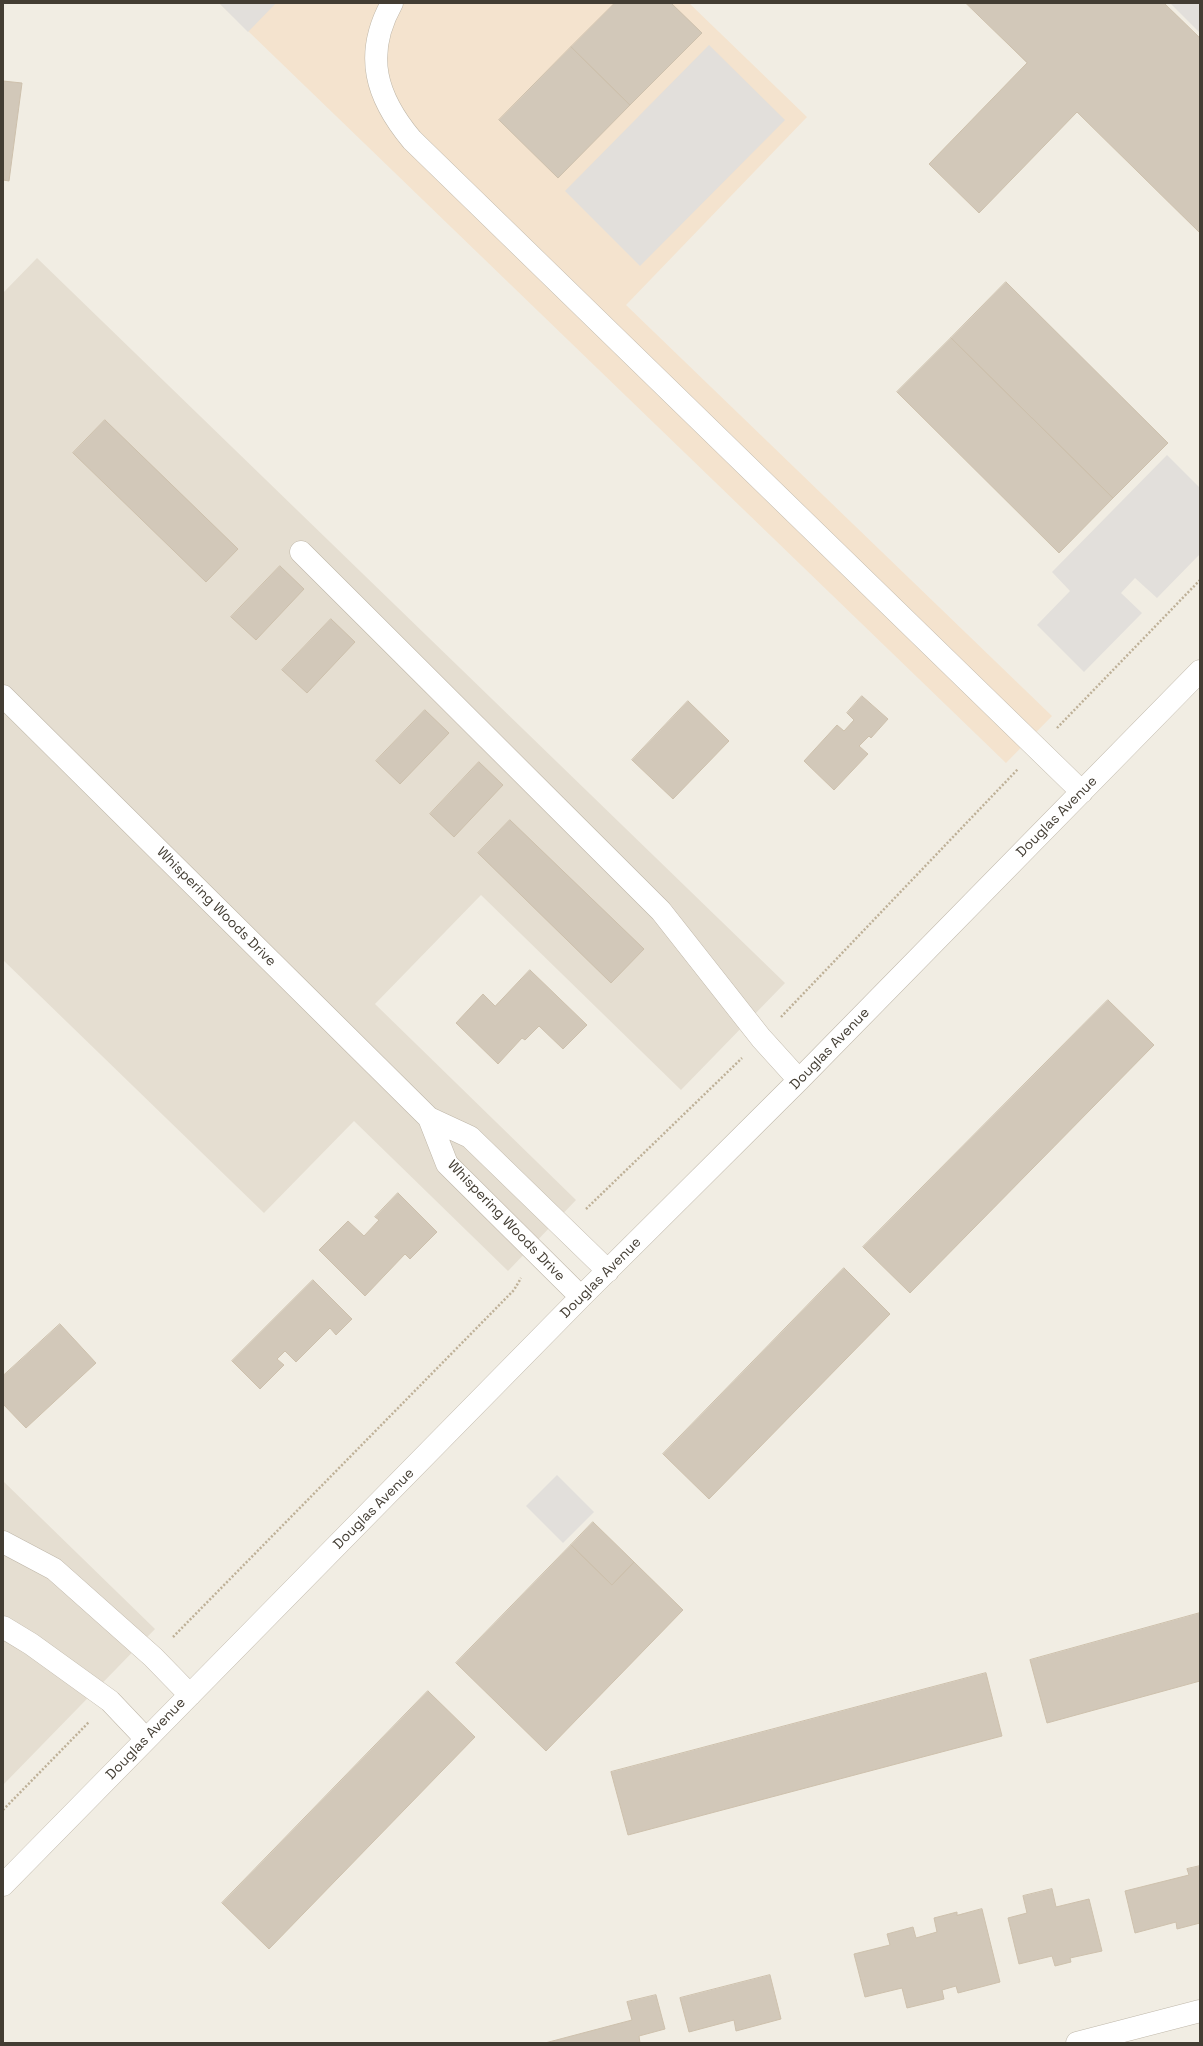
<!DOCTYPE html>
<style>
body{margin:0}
#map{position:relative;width:1203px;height:2046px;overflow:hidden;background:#f1ede3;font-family:"Space Grotesk",sans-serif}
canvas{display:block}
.frame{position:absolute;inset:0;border:4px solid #433d33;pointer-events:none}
</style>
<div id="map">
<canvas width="1203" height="2046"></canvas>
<div class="frame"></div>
</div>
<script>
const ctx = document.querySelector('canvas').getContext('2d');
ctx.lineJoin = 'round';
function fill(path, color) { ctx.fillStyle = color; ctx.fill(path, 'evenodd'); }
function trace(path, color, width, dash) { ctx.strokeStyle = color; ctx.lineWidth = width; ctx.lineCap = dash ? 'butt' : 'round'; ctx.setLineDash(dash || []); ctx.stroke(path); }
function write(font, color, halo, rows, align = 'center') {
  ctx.font = font + ' "Space Grotesk",sans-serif'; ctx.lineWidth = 3; ctx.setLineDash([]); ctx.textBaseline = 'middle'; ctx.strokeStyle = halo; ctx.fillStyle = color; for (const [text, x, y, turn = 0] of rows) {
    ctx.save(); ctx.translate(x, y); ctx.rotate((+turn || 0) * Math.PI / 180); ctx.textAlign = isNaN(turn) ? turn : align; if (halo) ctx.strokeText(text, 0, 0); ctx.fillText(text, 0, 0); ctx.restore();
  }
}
const residential = new Path2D(`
 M37,258l748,725 -104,107 -200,-195 -106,109 201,196 -68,71 -154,-150 -90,92 -261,-253v-667z
 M3,1481l152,148 -152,156z`);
const commercial = new Path2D(`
 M219,3h470l118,114 -181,188 426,411 -46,47z`);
const parking = new Path2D(`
 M219,3h57l-28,29z
 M1170,3h30v30z
 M709,45l76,75 -145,146 -75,-75z
 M1167,455l33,33v66l-43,44 -22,-20 -14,15 21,20 -58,59 -47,-47 33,-34 -18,-19z
 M557,1475l37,37 -31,31 -37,-37z`);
const building = new Path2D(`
 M615,3h56l31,30 -72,72 -59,-58z
 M966,3h198l36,35v195l-123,-121 -98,101 -50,-49 98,-101z
 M571,47l59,58 -72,73 -59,-58z
 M3,81l19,2 -13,98 -6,-1z
 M1006,282l162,161 -55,55 -162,-160z
 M951,338l162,160 -54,55 -162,-161z
 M105,420l133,129 -32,33 -133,-129z
 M280,566l24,23 -48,51 -25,-23z
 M331,619l24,23 -48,51 -25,-23z
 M862,696l26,23 -17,19 -2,-2 -10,10 9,8 -34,36 -30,-29 33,-36 7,6 10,-11 -7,-7z
 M688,701l41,40 -56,58 -41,-39z
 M425,710l24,23 -49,51 -24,-23z
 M479,762l24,23 -49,52 -24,-23z
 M510,820l134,129 -33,34 -133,-130z
 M530,970l57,55 -24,24 -24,-23 -14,14 -3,-2 -24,26 -42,-41 27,-29 12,12z
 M1108,1000l46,45 -244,248 -47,-46z
 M398,1193l39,39 -27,27 -5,-5 -40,42 -46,-46 29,-29 16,15 15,-16 -4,-3z
 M844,1268l46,46 -181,185 -46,-45z
 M313,1280l39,39 -16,16 -6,-7 -34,34 -11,-11 -8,8 7,6 -24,24 -28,-28z
 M60,1324l36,39 -70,65 -23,-24v-28z
 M593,1522l41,40 -22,23 -41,-40z
 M571,1545l41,40 22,-23 49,48 -137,141 -90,-88z
 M1200,1613v68l-153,42 -17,-63z
 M986,1673l16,63 -374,99 -17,-63z
 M428,1691l47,46 -206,212 -47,-46z
 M1200,1866v57l-23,6 -1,-7 -41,11 -10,-42 64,-16 -2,-6z
 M1052,1889l4,18 33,-8 13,52 -32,7 1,4 -16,4 -3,-10 -33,8 -11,-46 19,-5 -4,-17z
 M982,1909l18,73 -42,11 -2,-7 -14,4 2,9 -37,9 -5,-20 -37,9 -11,-43 36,-9 -3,-11 26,-7 3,11 21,-6 -3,-14 23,-6v3z
 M770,1975l11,44 -45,12 -2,-11 -45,12 -9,-34z
 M656,1995l9,34 -26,7 1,7h-95l87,-23 -5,-18z`);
const path = new Path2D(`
 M1057,728l143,-148
 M781,1017l237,-248
 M586,1209l156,-151
 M173,1637l341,-347 7,-12
 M3,1810l86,-88`);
const minor = new Path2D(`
 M392,3c-29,52 -16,94 20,137l670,652
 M301,552l360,359 100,127 38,42
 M3,696l426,422 41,19 138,134
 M429,1118l18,46 134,133
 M3,1542l51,27 99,88 37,38
 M3,1627l28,17 79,57 36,38
 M3,1885l578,-588 218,-217 401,-409
 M1077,2043l123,-32`);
const streetNames = [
 ["Douglas Avenue",1057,817,-45],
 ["Whispering Woods Drive",216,907,45],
 ["Douglas Avenue",830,1049,-46],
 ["Whispering Woods Drive",506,1221,46],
 ["Douglas Avenue",601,1278,-45],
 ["Douglas Avenue",374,1509,-45],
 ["Douglas Avenue",146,1739,-46]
];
fill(residential, '#e5ded1');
fill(commercial, '#f4e3ce');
fill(parking, '#e2dfdb');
fill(building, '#d2c8b9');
trace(building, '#cdc0ac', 1);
trace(minor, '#bfb7a9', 23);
trace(path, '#beb097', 2.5, [2, 2]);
trace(minor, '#fff', 22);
write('14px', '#433d33', '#fff', streetNames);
</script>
